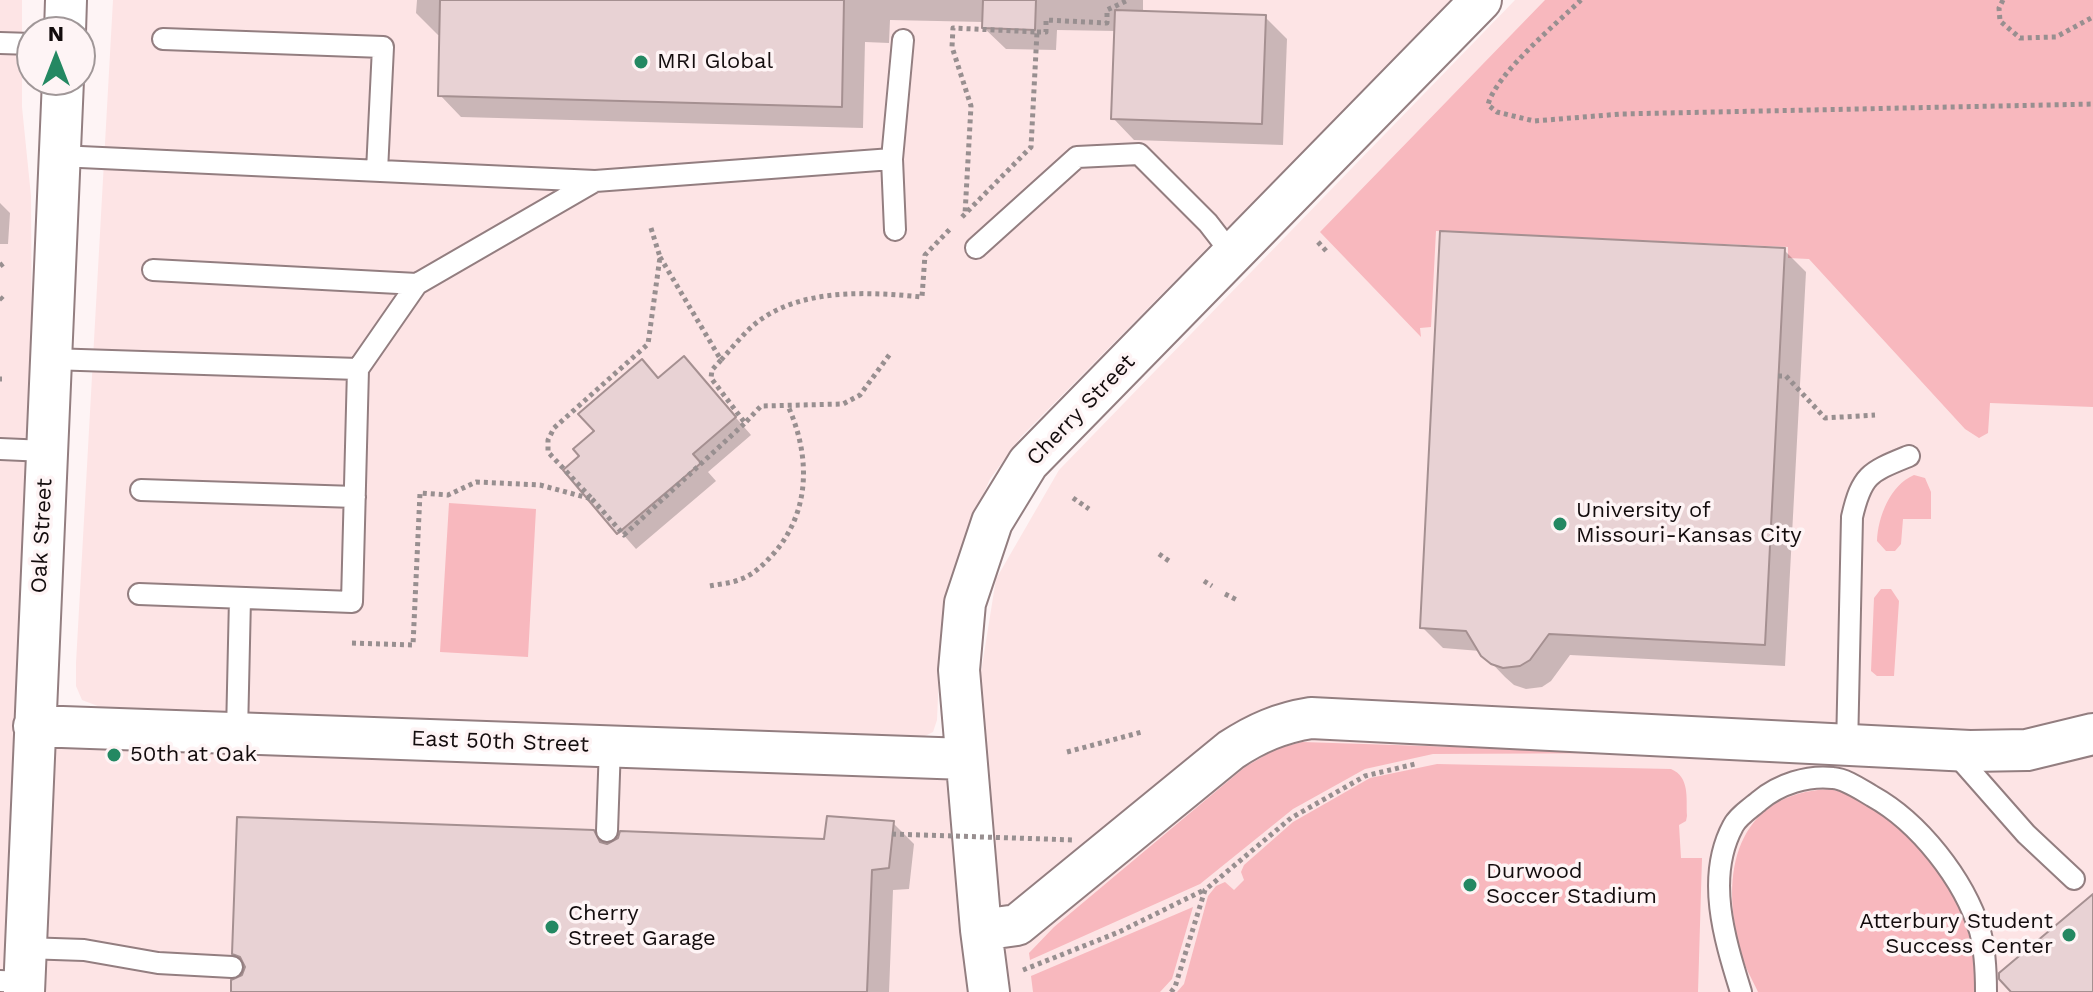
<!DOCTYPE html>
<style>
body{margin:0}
#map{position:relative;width:2093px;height:992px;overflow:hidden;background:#fef4f5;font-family:"Work Sans",sans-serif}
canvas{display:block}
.north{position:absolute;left:16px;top:16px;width:80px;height:80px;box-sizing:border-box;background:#fef4f5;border:2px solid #a09798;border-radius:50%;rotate:0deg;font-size:22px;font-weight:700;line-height:32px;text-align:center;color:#130c0d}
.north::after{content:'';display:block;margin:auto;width:28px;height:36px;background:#248862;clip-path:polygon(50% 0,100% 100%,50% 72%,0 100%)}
</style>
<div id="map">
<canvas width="2093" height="992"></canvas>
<div class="north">N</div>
</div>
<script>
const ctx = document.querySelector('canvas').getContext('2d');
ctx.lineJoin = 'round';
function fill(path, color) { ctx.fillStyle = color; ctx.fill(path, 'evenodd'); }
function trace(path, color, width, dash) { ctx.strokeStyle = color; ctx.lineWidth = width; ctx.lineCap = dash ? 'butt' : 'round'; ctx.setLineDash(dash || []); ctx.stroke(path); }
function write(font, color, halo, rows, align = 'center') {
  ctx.font = font + ' "Work Sans",sans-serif'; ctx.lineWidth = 7; ctx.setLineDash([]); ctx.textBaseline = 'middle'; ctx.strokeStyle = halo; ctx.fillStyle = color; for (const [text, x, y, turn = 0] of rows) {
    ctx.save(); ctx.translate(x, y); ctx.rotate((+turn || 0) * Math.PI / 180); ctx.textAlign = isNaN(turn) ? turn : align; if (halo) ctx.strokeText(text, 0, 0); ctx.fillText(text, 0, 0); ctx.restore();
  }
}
const built = new Path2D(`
 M0,0h22v107l9,89 3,530 933,33 29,-180 63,-109 456,-470h578v992h-2093z
 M113,0h1339l-431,437 -31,42 -25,58 -16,44 -8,47 -4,92 -4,12 -16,8 -814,-32 -21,-8 -6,-14v-23z`);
const green = new Path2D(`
 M1545,0h548v407l-103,-4 -2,30 -9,5 -14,-9 -156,-170 -21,-1v-11l-352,-16 -5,96 -11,1 1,9 -101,-105z
 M1914,475l11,3 6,14v27h-28l-2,25 -6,7h-9l-9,-10c1,-24 13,-56 37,-66z
 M449,503l87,6 -8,148 -88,-5z
 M1881,589h10l8,12 -5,75h-17l-6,-5 3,-73z
 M1302,742l339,11 -208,1 -68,15 -72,40 -93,75 -170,76 -1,-7 25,-26 191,-160 31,-18z
 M1437,764l234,5c19,8 15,29 16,47l-1,5 -7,4 2,33h21l-4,134h-521l7,-8 24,-88 8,-10 9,-4 9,8 10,-10 -3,-8 3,-7 49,-43 77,-44z
 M1830,789c25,5 40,16 60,31 57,43 85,101 87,172h-219c-6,-13 -14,-26 -17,-40 -22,-78 -6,-159 89,-163z
 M1193,907l-21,72 -12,13h-127l-2,-16z`);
const shadow = new Path2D(`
 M417,0h726v13l122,4 22,22 -4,106 -149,-5 -21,-22 3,-87 -59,-1 -1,20 -50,-1 -22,-21v-6l-94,-2 -1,23 -24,-1 -2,86 -402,-11 -21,-22 1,-60h-3l-22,-22z
 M0,203l10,10 -2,31h-8z
 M1784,250l22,22 -21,394 -215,-11 -19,26 -9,6 -16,2 -12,-4 -9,-8 -25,-26 -37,-3 -21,-21z
 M684,358l67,77 -43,37 8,9 -80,68 -70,-79z
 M893,823l21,21 -5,45 -16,1 -4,102h-656l11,-16 2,-11 -12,-12 359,-121 14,14 219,-4z`);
const building = new Path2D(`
 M440,0h404l-2,107 -404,-11z
 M983,0h53l-1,30 -53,-2z
 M1115,10l151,5 -4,109 -151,-5z
 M1440,231l345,17 -20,397 -216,-11 -19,26 -10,6 -17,2 -12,-4 -10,-8 -15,-25 -46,-3z
 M684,356l52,61 -43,37 8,9 -84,71 -54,-64 16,-14 -6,-7 21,-18 -16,-17 64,-55 16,19z
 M827,816l67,5 -5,47 -17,2 -5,122h-636v-12l11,-5 3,-8 -5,-10 -8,-3 5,-137 357,13 6,12 7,2 11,-6 2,-7 204,8z
 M2093,894v98h-82l-12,-13v-6z`);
const path = new Path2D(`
 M1581,0c-24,23 -86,75 -93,105l9,7 37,9 87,-7 472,-10
 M2003,0l-4,8 1,13 20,17 36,-1 37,-20
 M1037,32h9v-12l61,3v-13l21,-10
 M962,217l69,-70 6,-115 -84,-4 -1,19 19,59 -6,108
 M1318,242l10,11
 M660,257l61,103c12,-13 24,-29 39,-40 45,-32 109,-28 162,-23l3,-42 27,-28
 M0,266l5,-4
 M0,297l4,4
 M721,360l-9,10 -1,8 34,45 16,-17 82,-2 17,-9 30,-41
 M1778,376h8l39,42 50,-3
 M0,379h2
 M1073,498l16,11
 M592,499l32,36 121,-112
 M1159,554l10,7
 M1204,581l8,5
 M710,586c10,-2 22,-3 31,-7 14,-5 24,-16 34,-27 36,-43 35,-97 13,-146
 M1225,594l12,6
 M352,643l61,2 7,-152 28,2 28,-13 64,3 52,14 -44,-47v-12l6,-12 94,-84 12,-87 -10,-32
 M1067,752l75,-20
 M1023,970l96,-38 85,-42
 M1171,992l4,-5 30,-97 86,-72 74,-42 50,-12`);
const service = new Path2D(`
 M163,39l220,8 -6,124
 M0,43l32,1
 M59,156l536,25 297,-22 11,-119
 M892,159l3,71
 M976,248l101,-91 62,-3 69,69 24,31
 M153,270l264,14
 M50,359l308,10 -6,233 -213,-8
 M358,369l59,-85 178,-103
 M0,449l46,2
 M141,490l214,7
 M237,733l3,-135
 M1847,749l5,-232c10,-43 18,-45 57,-61
 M1952,750l74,84 48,45
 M607,831l3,-85
 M25,948l59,2 74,13 74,4
 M0,981l24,1
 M1741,992c-16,-52 -36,-114 -8,-166 5,-10 18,-18 26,-25 20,-17 49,-26 74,-23 13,1 27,11 39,18 47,26 92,83 108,135 5,19 6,42 6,61`);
const minor = new Path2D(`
 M65,32l1,-32
 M34,726l932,33
 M981,930l36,-5 214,-175c26,-17 49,-27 80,-32l659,33 57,-1 66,-16
 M24,992l39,-912
 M989,992l-8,-62 -22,-260 6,-67 27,-81 36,-59 453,-463`);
const pathBridge = new Path2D(`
 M892,834l183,6`);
const markers = [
 [641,62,8,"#248862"],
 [1560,524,8,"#248862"],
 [114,755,8,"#248862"],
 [1470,885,8,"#248862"],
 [552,927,8,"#248862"],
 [2069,935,8,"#248862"]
];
const poiNames = [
 ["MRI Global",657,62],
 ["University of",1576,511],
 ["Missouri-Kansas City",1576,536],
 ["50th at Oak",130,755],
 ["Durwood",1486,872],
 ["Soccer Stadium",1486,897],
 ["Cherry",568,914],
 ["Street Garage",568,939],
 ["Atterbury Student",2053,922,"right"],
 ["Success Center",2053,947,"right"]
];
const streetNames = [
 ["Cherry Street",1081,410,-46],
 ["Oak Street",42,536,-87],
 ["East 50th Street",500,742,2]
];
fill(built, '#fde4e5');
fill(green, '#f8b8be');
fill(shadow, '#0003');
fill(building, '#e8d2d4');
trace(building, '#a59091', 2);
trace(service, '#937e80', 24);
trace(minor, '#937e80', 44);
trace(path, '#988f90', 5, [4, 4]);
trace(service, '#fff', 20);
trace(minor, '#fff', 40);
trace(pathBridge, '#988f90', 5, [4, 4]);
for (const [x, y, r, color] of markers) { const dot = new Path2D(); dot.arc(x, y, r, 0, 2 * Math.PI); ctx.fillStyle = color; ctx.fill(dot); trace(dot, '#fef4f5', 3); }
write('22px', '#130c0d', '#fef4f5', poiNames, 'left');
write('22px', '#130c0d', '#fef4f5', streetNames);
</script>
